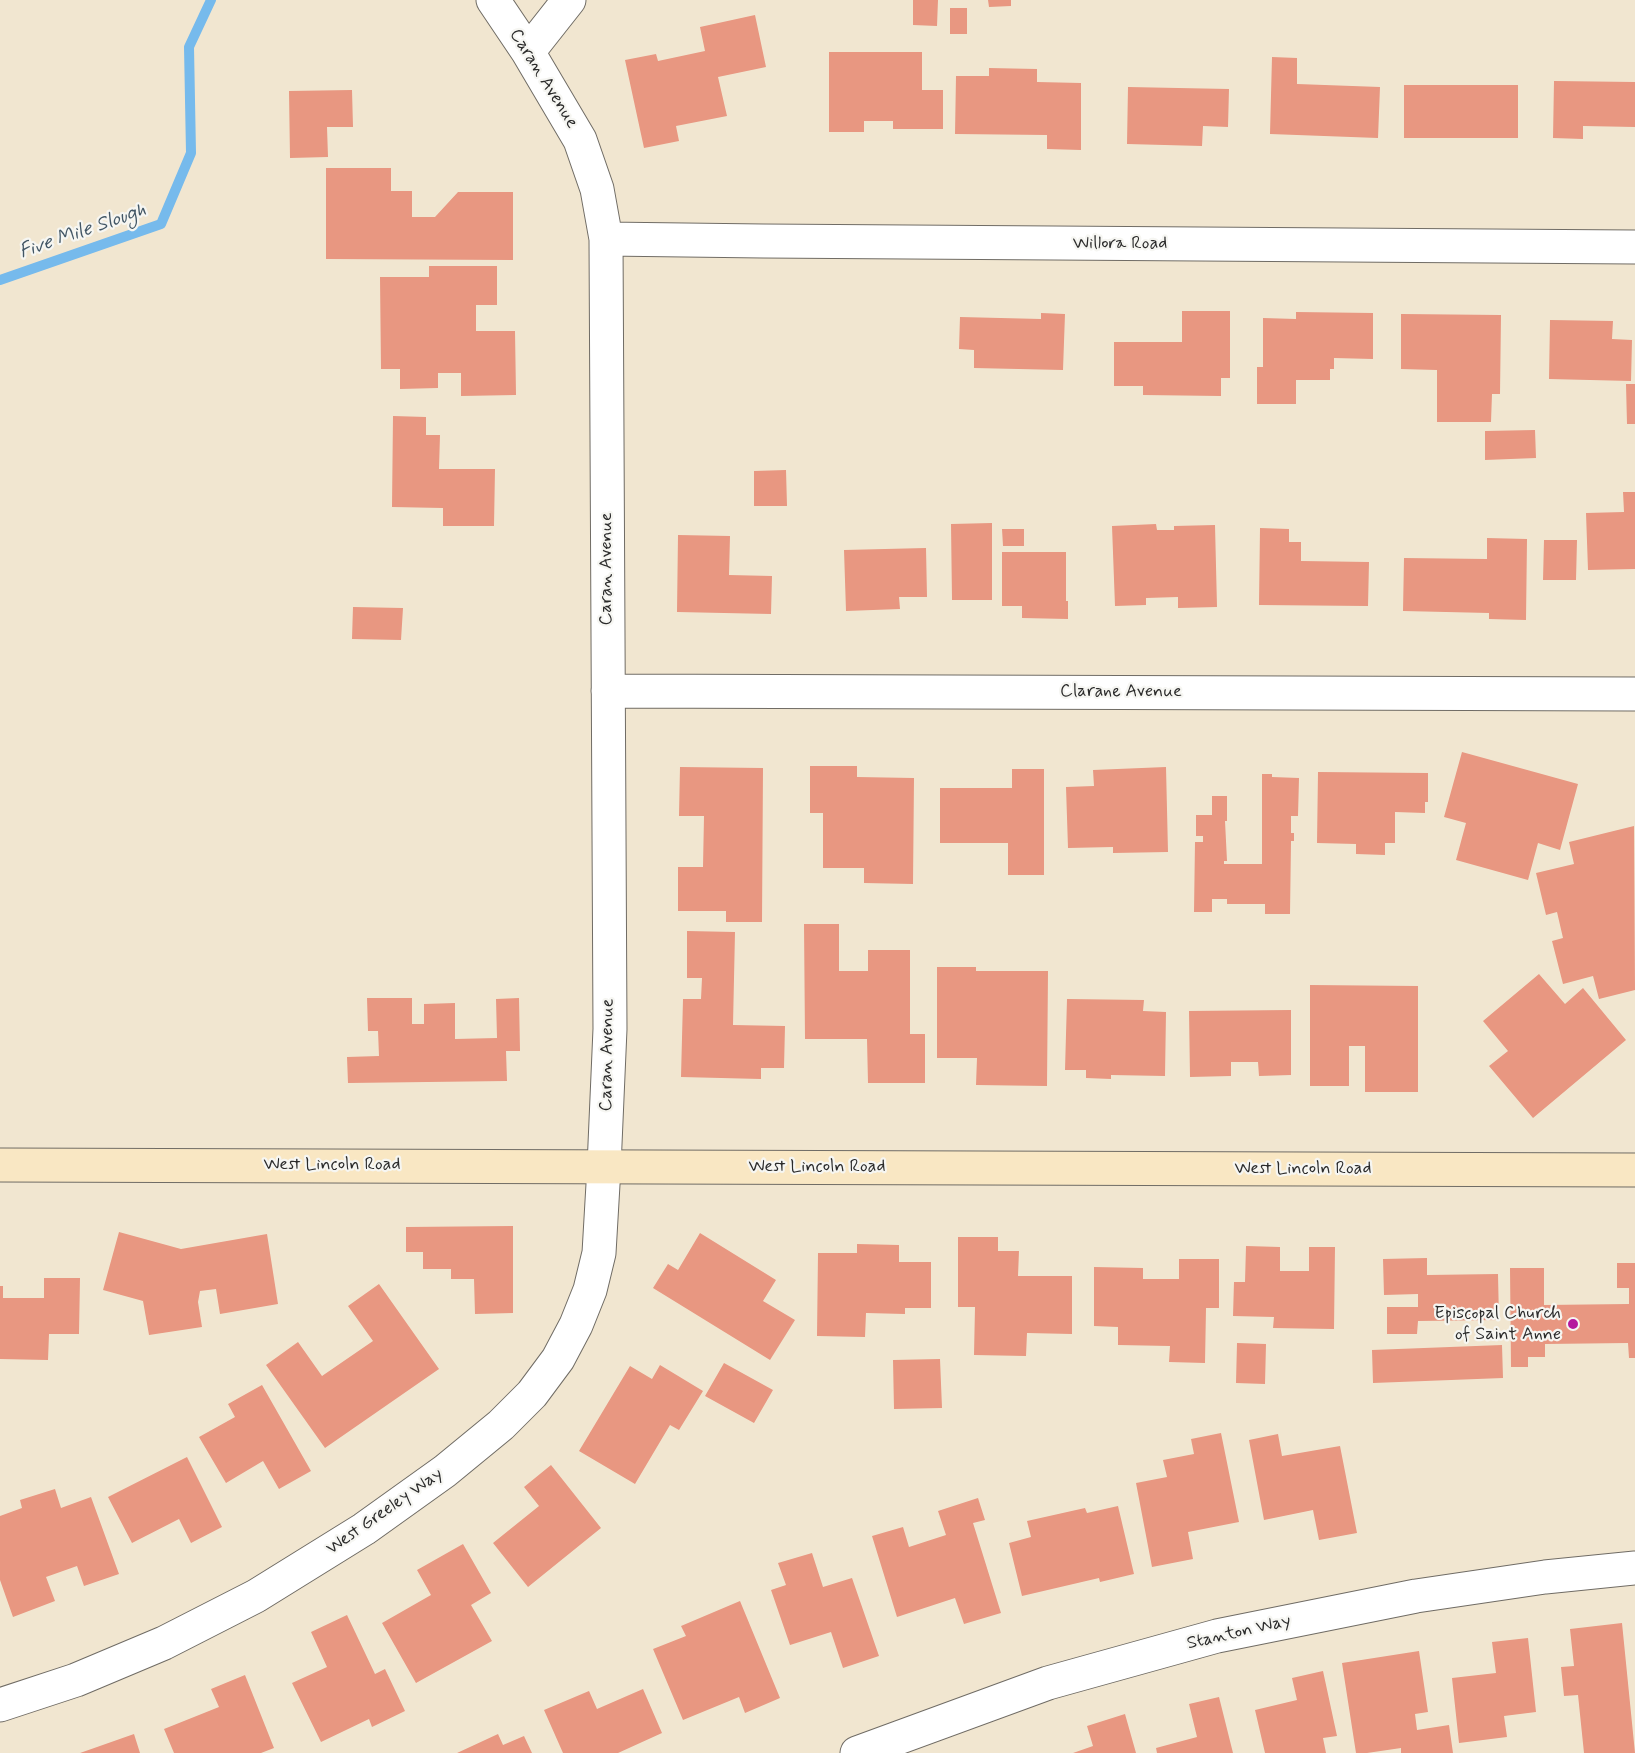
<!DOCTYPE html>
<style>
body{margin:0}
canvas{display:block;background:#f1e6d0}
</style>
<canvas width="1635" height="1753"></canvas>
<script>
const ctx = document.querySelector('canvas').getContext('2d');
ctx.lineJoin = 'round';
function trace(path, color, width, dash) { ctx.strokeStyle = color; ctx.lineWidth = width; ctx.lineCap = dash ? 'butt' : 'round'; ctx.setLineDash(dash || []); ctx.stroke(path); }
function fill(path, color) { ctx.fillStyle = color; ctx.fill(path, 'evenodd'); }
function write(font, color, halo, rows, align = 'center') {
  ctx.font = font + ' Mynerve,sans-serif'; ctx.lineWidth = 4.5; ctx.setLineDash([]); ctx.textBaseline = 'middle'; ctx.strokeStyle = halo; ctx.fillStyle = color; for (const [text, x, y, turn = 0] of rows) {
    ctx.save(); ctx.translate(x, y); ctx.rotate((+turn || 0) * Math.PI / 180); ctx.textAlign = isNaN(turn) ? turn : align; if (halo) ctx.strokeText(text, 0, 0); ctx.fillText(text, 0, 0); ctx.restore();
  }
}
const stream = new Path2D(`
 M0,280l161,-56 30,-71 -2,-106 22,-47`);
const building = new Path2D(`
 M913,0h25l-1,26 -24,-1z
 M988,0h23v6l-22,1z
 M950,8h17v26h-17z
 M755,15l11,52 -48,10 9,39 -51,10 3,15 -35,7 -19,-88 31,-6 2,7 47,-10 -5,-24z
 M829,52h93v38h21v39h-50v-8h-29v11h-35z
 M1272,57l25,1v26l83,3 -2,51 -108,-4z
 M989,68l48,1v13l44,1v67l-34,-1v-14l-92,-1 1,-58h33z
 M1554,81l81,1v45l-52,-1v13l-30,-1z
 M1404,85h114v53h-114z
 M1128,87l101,2 -1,38 -25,-1 -1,20 -75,-2z
 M352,90l1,37h-26l1,30 -38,1 -1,-67z
 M326,168h65v23h21v26h23l23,-25h55v68l-187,-1z
 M429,266h68v39h-21v26h39l1,64 -55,1v-23h-23v15l-38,1v-20h-19l-1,-92h49z
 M1182,311h48v67h-9v18l-78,-1v-9h-29v-44h68z
 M1296,312l77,1v46l-39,-1v11h-4v11h-34v24h-39v-37h6v-49l33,1z
 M1041,313l24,1 -2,56 -89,-2v-18l-15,-1 1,-32 81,2z
 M1401,314l100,1 -1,79h-8l-1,28h-54v-52l-36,-1z
 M1550,320l63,1 -1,18 20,1 -1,41 -82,-2z
 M1626,384h9v40h-8z
 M393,416l33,1v18h14l-1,34h56l-1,57h-51v-18l-51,-1z
 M1535,430l1,28 -51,2v-29z
 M786,470l1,36h-33v-35z
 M1623,492h12v77l-47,1 -2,-57 38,-1z
 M992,523v77h-40l-1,-76z
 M1156,524l1,6h17v-4l41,-1 2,82 -39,1v-11l-32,1v7l-31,1 -3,-80z
 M1260,528l29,1v13h12v19l68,1 -1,44 -109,-1z
 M1002,529h22v17h-21z
 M678,535l52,1 -1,39 43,1 -1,38 -94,-2z
 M1487,538l40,1 -1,81 -37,-1v-6l-86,-2 1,-53 83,1z
 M1544,540h33l-1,40h-33z
 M926,548l1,49h-28l1,12 -54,2 -2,-61z
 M1002,552h64v49h2v18l-46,-1v-12h-20z
 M353,607l50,1 -2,32 -49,-1z
 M1462,752l116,32 -18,66 -22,-7 -10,37 -72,-20 10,-37 -22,-6z
 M810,766h47v11l57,1 -1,106 -49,-1v-15h-41v-55h-13z
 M680,767l83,1 -1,154h-36v-11h-48v-44h25l1,-51h-25z
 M1166,767l2,85 -55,1v-6l-45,1 -2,-61 28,-1 -1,-16z
 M1012,769h32v106h-36v-32h-68v-55h72z
 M1318,772l110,1v29h-3v11l-30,-1v31h-10v12l-29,-1v-10l-39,-1z
 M1262,774h10v3l27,1 -1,38h-7v17h3v8h-3l-1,73h-25v-10h-38v-5h-15v13h-18l1,-70h8v-6h-7v-21h16v-19h15v25h-2l2,40h-3v3h38z
 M1634,826l1,164 -36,9 -6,-23 -30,8 -11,-43 11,-3 -6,-26 -11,3 -10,-42 38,-9 -5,-22z
 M804,924h35v47h29v-21h42v84h15v49h-57l-1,-44h-62z
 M687,931l48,1 -2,93 52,1 -1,42h-23v11l-80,-2 2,-78h18l1,-21h-15z
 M937,967h39v4h72l-1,115 -71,-1 1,-27h-40z
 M1539,974l26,30 18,-16 43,52 -93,78 -44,-52 19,-15 -25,-30z
 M1310,985l108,1v106h-53v-46h-16v40h-39z
 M367,998h45v26h12v-20l31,-1v36l42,-1 -1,-39 23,-1 1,53h-14l1,30 -159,2 -1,-26 32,-1 -1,-25h-10z
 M1067,999l77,1 -1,11 23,1 -1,64 -54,-1v4l-25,-1v-8h-21z
 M1291,1010v65l-32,1 -1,-14h-27v14l-41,1 -1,-66z
 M513,1226v87l-38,1 -1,-35h-23v-10h-28v-17h-17v-25z
 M119,1232l62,17 86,-15 11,70 -58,10 -4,-25 -16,2 -2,11 4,25 -53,8 -6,-34 -40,-11z
 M700,1233l76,47 -13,21 32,19 -25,40 -117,-72 15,-24 10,6z
 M958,1237h40v14h21l-1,25h54v58l-45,-1 -1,23 -52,-1 1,-48h-17z
 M857,1244l42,1v17h32v46h-26v6l-39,-1 -1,24 -48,-1 1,-83h39z
 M1246,1246l34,1v24h29v-24h26l-1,82 -61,-1 1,-11 -41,-1 1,-34h11z
 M1427,1258v17l71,-1 1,46 -81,1 -1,13h-30v-27h31v-13l-34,1 -1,-36z
 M1179,1259h40v49h-13l-1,55 -36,-1 1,-16 -52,-1v-18l-24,-1v-59l49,1v11h36z
 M1617,1263h18v95h-6l-1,-15 -83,1v13h-17v10h-17l-1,-99h34v37l85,-1v-16h-12z
 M44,1278h36l-1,56h-30l-1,26 -48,-1v-73h3v12h41z
 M379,1284l60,85 -114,79 -59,-83 32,-23 24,34 51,-35 -25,-35z
 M1237,1343l29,1 -1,40 -29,-1z
 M1502,1345l1,33 -130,5 -1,-33z
 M940,1359l2,49 -48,1 -1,-49z
 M724,1363l49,27 -19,33 -49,-27z
 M660,1365l43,26 -24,39 -9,-5 -35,59 -56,-33 51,-85 22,13z
 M262,1385l49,86 -32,18 -16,-28 -37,22 -27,-46 36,-20 -7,-13z
 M1221,1433l18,89 -51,10 5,27 -41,8 -16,-84 31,-6 -4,-17 31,-6 -3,-15z
 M1278,1434l4,22 58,-10 17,87 -38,7 -6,-30 -49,10 -15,-80z
 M187,1457l35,70 -31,16 -12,-24 -47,24 -24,-46z
 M551,1465l50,63 -73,59 -35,-44 46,-37 -15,-19z
 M55,1489l6,19 30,-11 28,77 -35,12 -7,-20 -31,11 9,24 -42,16 -13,-37v-64l22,-8 -2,-8z
 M978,1498l7,22 -12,3 28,90 -37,11 -9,-26 -58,19 -25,-81 31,-9 6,20 37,-12 -8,-24z
 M1118,1506l16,68 -34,8 -1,-4 -77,18 -13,-53 22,-6 -4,-16 58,-13 2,5z
 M463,1544l28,49 -20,12 21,36 -76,42 -34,-60 49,-28 -14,-25z
 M812,1553l11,34 29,-9 27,78 -36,12 -12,-36 -41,13 -19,-55 15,-5 -8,-22z
 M740,1601l40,97 -35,15 -6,-16 -56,23 -30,-71 33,-13 -5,-10z
 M347,1615l28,59 10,-5 20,42 -33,16 -3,-8 -48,23 -29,-59 35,-16 -16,-35z
 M1622,1623l13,130h-51l-6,-58 -14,1 -3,-29 13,-1 -4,-37z
 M1528,1638l8,74 -32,4 3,21 -48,6 -7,-65 44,-5 -4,-31z
 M1419,1651l9,61 -13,2 2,16 32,-5 4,28h-52v-5l-34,5h-11l-14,-90z
 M1323,1671l14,65 -14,2 3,15h-61l-10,-43 42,-10 -5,-22z
 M245,1675l29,73 -13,5h-87l-10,-24 55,-22 -8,-18z
 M643,1689l19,44 -44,20h-55l-19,-43 45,-19 8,18z
 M1219,1697l14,56h-76l-1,-5 41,-11 -8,-33z
 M1125,1714l11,39h-63l20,-7 -6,-20z
 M134,1734l6,19h-60z
 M498,1734l5,11 21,-9 8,17h-75z`);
const street = new Path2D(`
 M528,52l41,-52
 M606,239l157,2 872,6
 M608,691l1027,3
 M0,1705l76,-25 88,-37 92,-47 108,-67 81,-58 56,-46 31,-31 26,-35 18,-34 14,-35 9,-37 5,-86 6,-138 -4,-790 -9,-50 -17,-49 -52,-88 -35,-52
 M857,1753l191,-70 169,-47 199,-40 129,-19 90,-9`);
const secondary = new Path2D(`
 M0,1165l1635,5`);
const markers = [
 [1573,1324,6,"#b5179e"]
];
const streetNames = [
 ["Caran Avenue",543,79,58],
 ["Willora Road",1120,244],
 ["Caran Avenue",607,569,-90],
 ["Clarane Avenue",1121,692],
 ["Caran Avenue",608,1055,-89],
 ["West Lincoln Road",332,1165],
 ["West Lincoln Road",817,1167],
 ["West Lincoln Road",1303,1169],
 ["West Greeley Way",385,1512,-35],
 ["Stanton Way",1239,1633,-13]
];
const poiNames = [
 ["Episcopal Church",1561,1314],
 ["of Saint Anne",1561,1335]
];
const waterNames = [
 ["Five Mile Slough",83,232,-19]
];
trace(stream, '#76baec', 10);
fill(building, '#e89781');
trace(street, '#706c65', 35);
trace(secondary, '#706c65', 35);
trace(street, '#fff', 33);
trace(secondary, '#f9e7c3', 33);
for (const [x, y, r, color] of markers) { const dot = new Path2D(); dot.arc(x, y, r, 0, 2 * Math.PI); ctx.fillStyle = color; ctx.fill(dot); trace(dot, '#f6f6f2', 2); }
write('18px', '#2b2b2b', '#f6f6f2', streetNames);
write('18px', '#2b2b2b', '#f6f6f2', poiNames, 'right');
write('italic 20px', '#425665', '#f6f6f2', waterNames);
</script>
